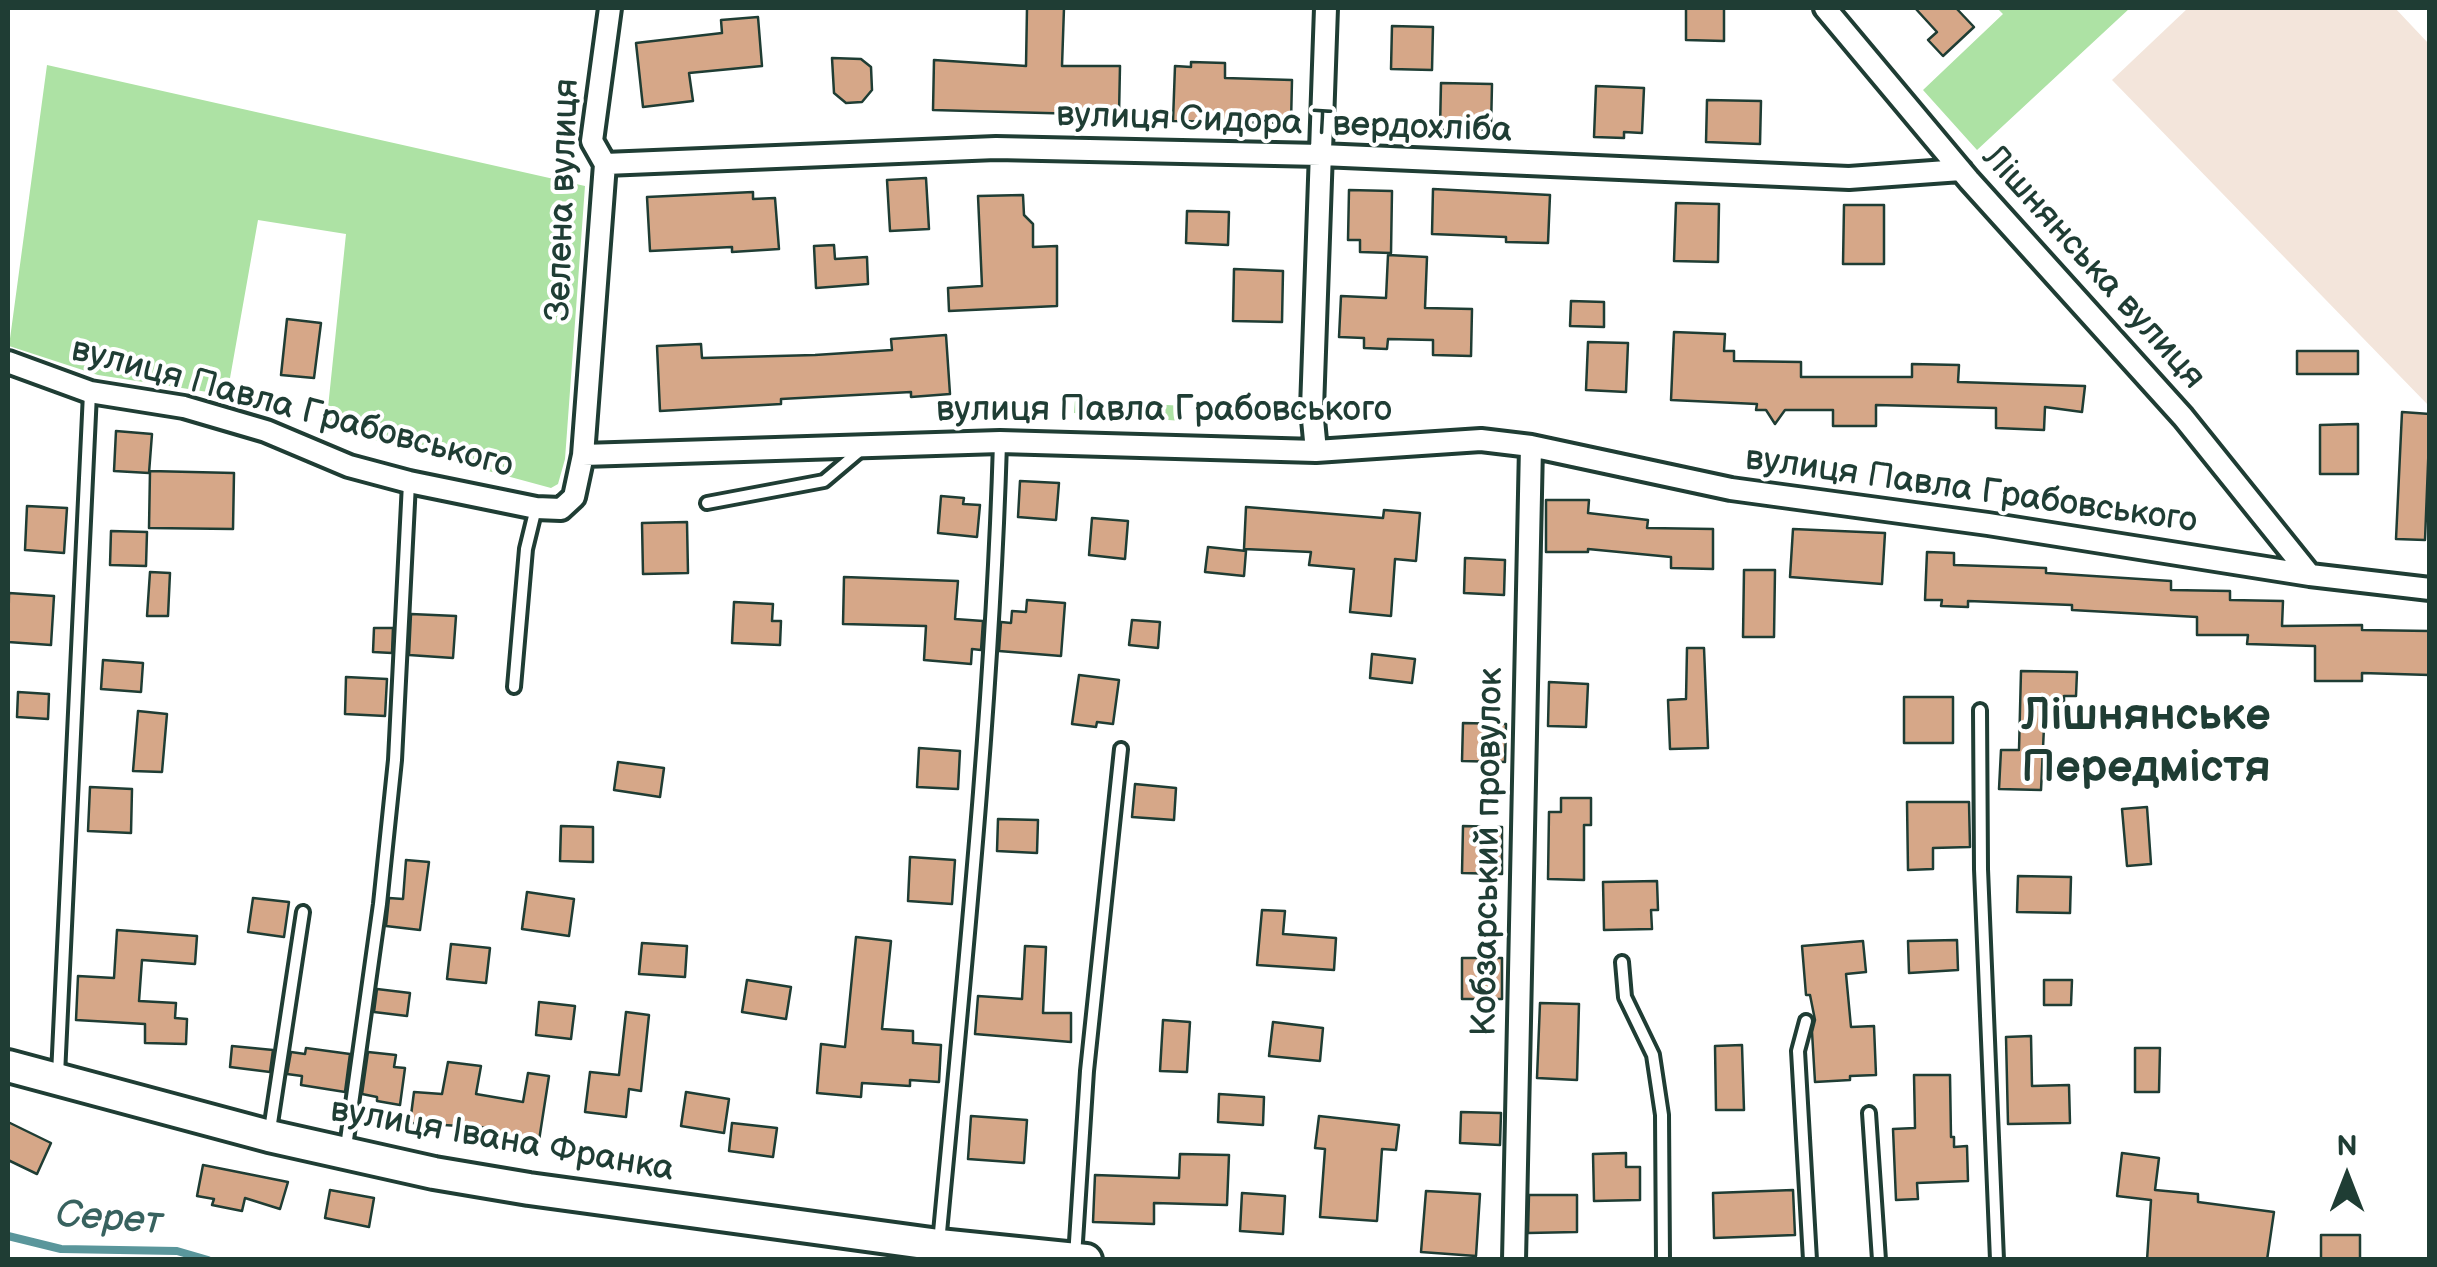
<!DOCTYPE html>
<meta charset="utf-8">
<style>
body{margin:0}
#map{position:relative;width:2437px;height:1267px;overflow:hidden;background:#fff;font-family:"Balsamiq Sans",sans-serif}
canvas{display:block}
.frame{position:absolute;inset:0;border:10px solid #1f3d34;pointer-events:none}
.north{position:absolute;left:2297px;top:1127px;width:100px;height:100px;-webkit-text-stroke:8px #fff;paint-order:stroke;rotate:0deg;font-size:28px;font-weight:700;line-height:40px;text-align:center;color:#1f3d34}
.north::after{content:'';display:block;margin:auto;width:35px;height:45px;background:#1f3d34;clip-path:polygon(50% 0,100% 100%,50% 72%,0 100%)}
</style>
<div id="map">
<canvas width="2437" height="1267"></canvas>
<div class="frame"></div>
<div class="north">N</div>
</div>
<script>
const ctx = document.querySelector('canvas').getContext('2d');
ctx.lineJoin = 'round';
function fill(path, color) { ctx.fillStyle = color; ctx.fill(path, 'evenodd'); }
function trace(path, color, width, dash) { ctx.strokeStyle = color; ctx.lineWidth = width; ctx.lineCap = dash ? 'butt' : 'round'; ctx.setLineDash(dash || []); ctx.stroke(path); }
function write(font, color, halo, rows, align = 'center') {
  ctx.font = font + ' "Balsamiq Sans",sans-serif'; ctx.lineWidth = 8; ctx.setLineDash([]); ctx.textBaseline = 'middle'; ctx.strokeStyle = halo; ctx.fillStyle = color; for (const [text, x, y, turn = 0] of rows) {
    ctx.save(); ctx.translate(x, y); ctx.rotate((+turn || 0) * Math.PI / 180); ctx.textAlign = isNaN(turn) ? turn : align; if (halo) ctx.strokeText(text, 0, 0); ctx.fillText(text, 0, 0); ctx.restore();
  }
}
const built = new Path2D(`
 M2188,8h207l34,36v362l-317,-326z`);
const green = new Path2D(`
 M1997,8h133l-153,142 -54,-60 80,-76z
 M47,65l538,121 -20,273 -7,25 -7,4 -225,-61 20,-193 -88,-14 -31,175 -129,-20 -89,-29z
 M1075,399l108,7 -1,15 -108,-8z`);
const stream = new Path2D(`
 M8,1236l53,13 116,2 31,9`);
const building = new Path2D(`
 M1027,8h37l-2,58h58l-1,49 -186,-5 1,-50 92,6z
 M1686,8h38v33l-38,-1z
 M1915,8h41l18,19 -31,29 -15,-16 9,-8z
 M758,17l4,49 -73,7 4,28 -50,6 -7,-64 86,-10 -1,-13z
 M1392,26l41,1 -1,43 -41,-1z
 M832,58l29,1 10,8 1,23 -10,12 -16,1 -12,-10z
 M1191,62l34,1v15l67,2 -1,43 -118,-2 2,-55 16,1z
 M1441,83l51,1 -1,46 -51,-1z
 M1596,86l48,2 -2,45 -18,-1v6l-30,-1z
 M1707,100l54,1 -1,43 -54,-2z
 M926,178l3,51 -39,2 -3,-51z
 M1433,189l117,6 -2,48 -42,-1v-5l-74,-3z
 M1349,190l43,1 -1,62 -31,-1v-12h-12z
 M753,192v7l22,-1 4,51 -47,3v-5l-82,4 -3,-54z
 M1023,195l1,20 9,9v23l24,-1v60l-108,5 -1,-23 34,-2 -4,-90z
 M1676,203l43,1 -1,58 -44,-1z
 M1844,205h40v59h-41z
 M1187,211l42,1 -1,33 -42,-2z
 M834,245l1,14 32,-2 1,27 -52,4 -2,-42z
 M1388,255l39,2 -2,51 47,1 -1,47 -38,-1v-15l-45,-1 -1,10 -23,-1v-10l-25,-1 2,-41 45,2z
 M1234,269l49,2 -1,51 -49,-1z
 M1571,301l33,1v25l-34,-1z
 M287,319l34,4 -7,55 -33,-3z
 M1674,332l51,2 -1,17h10v10l67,1v15h111v-13l47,1 -1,17 127,4 -3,26 -37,-5 -1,23 -48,-2v-20l-120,-3v21h-43v-16h-48l-10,14 -9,-14h-10l1,-6 -86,-4z
 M946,335l4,59 -39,3v-5l-130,7v5l-121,7 -3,-65 44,-2 1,14 113,-3 77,-5 -1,-11z
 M1588,342l40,1 -2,49 -40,-2z
 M2297,351h61v23h-61z
 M2402,412l28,2 -5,126 -29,-1z
 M2358,424v50h-38v-49z
 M116,431l36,3 -3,39 -35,-2z
 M150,471l84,2 -1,56 -84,-1z
 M1020,481l39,2 -3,37 -38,-3z
 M941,496l23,2 -1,6 17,1 -3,32 -39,-4z
 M1546,500h43l-1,13 60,7 -1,8 66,1v40l-42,-1v-11l-83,-8v3h-42z
 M27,506l40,2 -3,45 -39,-3z
 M1246,507l137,11 1,-8 36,3 -4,48 -21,-2 -4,57 -41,-4 4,-43 -45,-4 2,-13 -67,-3z
 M1092,518l36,3 -3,38 -36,-4z
 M687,522l1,51 -45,1 -1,-51z
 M1793,529l92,4 -3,51 -92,-7z
 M111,531l36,1 -1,34 -36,-1z
 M1208,547l38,4 -2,25 -39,-4z
 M1927,552l27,1v12l92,3v5l125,8v9l59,1v9l53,1 -1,25 80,-1v5l68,1v44l-68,-2v8h-47v-35l-68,-2 1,-9h-51v-18l-125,-7v-5l-104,-4v6l-27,-1 1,-6h-17z
 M1465,558l40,2 -1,35 -40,-2z
 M1744,570h31l-1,67h-31z
 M150,572l20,1 -2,43h-21z
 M844,577l114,4 -3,38 28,2 -2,29 -9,-1 -1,15 -47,-4 2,-34 -83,-2z
 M9,593l45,3 -3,49 -43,-3z
 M1027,600l38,3 -4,53 -62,-5 2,-29 10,1 1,-12 14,1z
 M734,602l39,2 -1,17h9l-1,24 -48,-2z
 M411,614l45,2 -3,42 -44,-3z
 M1132,620l28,2 -2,26 -29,-3z
 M374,628h19l-1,25 -19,-1z
 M1687,648h17l4,100 -38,1 -2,-49 18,-1z
 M1372,654l43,5 -3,24 -42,-5z
 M103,660l40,3 -2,29 -40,-3z
 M2021,671l56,1 -1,24h-12v31h-20l-3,63 -42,-1 2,-39h18z
 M1079,675l40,5 -6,44 -16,-2 -1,5 -24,-3z
 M346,677l41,2 -2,37 -40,-2z
 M1549,682l39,2 -2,43 -38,-1z
 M18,692l31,2 -1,25 -31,-2z
 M1904,697h49v46h-49z
 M138,711l29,3 -5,58 -29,-1z
 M1463,723l43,1 -1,38 -43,-1z
 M919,748l41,3 -2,38 -41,-2z
 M618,762l46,6 -4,29 -46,-7z
 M1135,784l41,4 -2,32 -42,-3z
 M90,787l42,2 -1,44 -43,-2z
 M1561,798h30v27h-7v55l-36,-1 1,-67h12z
 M1907,802h62l1,45 -37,1v21l-25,1z
 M2147,807l4,57 -24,2 -5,-57z
 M998,819l40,1 -1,33 -40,-2z
 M561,826l32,1v35l-33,-1z
 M1463,826l39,1v47l-40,-1z
 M910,857l45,3 -3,44 -44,-3z
 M406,860l23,2 -9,68 -34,-4 3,-28 14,1z
 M2018,876l53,1 -1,36 -53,-1z
 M1657,881l1,29h-7l1,19 -48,1 -1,-48z
 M527,892l47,7 -5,37 -47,-7z
 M253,898l36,4 -5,35 -36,-5z
 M1262,910l23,1 -2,23 53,4 -2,32 -77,-5z
 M117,930l80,6 -2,28 -53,-4 -3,41 37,2 -1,15 12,1 -1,25 -41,-1v-19l-69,-4 2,-44 36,2z
 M856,937l35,4 -9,88 31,2v12l28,2 -2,37 -29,-2v6l-48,-3 -1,14 -44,-4 4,-49 24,3z
 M1957,940l1,30 -49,3 -1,-32z
 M1863,941l3,31 -20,2 5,53 23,-1 2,49 -26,1v4l-35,2 -3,-50 3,-12 -5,-25h-4l-4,-49z
 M642,943l45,3 -2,31 -46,-3z
 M451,944l39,4 -4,35 -39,-4z
 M1025,946l21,1 -3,66h28v29l-96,-8 3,-38 44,3z
 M1462,958h40v41h-40z
 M747,980l44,7 -5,32 -44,-7z
 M2044,980h28l-1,25h-27z
 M377,989l33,4 -3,23 -33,-4z
 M539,1002l36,4 -4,33 -35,-4z
 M1540,1003l39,1 -2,76 -40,-2z
 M626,1012l23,3 -8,76 -12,-2 -3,28 -41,-5 5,-40 29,3z
 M1163,1020l27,2 -3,50 -27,-1z
 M1273,1022l50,6 -3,33 -51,-5z
 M2031,1036l1,50 37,-1 1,38 -62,1 -2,-87z
 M1742,1045l2,65h-28l-1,-64z
 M232,1046l41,4 -3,22 -40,-5z
 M306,1048l44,6 -5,38 -44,-7 1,-9 -15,-2 4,-22 14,2z
 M2135,1048h25l-1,44h-24z
 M368,1052l28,3 -2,12 11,1 -5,37 -23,-4v-4l-15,-3z
 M448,1062l33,4 -5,28 47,8 5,-29 21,3 -11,71 -46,-7 2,-12 -84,-5 4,-31 28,2z
 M1914,1075h36l1,62h3v10l13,-1 1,35 -51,2 1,16 -22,1 -3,-71 22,-1z
 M686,1092l43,7 -5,34 -43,-7z
 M1219,1094l45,3 -1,28 -45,-3z
 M1461,1112l40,1 -1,32 -40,-2z
 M971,1116l56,4 -3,43 -56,-4z
 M1319,1116l80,9 -3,25 -14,-1 -5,72 -57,-4 5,-68 -10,-1z
 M8,1122l43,21 -14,31 -29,-14z
 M732,1123l45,5 -4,29 -44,-6z
 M1626,1153v14h14v33l-46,1 -1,-47z
 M2122,1153l37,5 -4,32 43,4v8l76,10 -7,48h-120l4,-60 -34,-4z
 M1180,1154l49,1 -2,50 -73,-2v21l-61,-2 2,-47 84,3z
 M203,1165l85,17 -8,27 -35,-11 -3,13 -30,-6 2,-6 -17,-3z
 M330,1190l44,8 -5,29 -44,-9z
 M1793,1190l2,45 -81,3 -1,-45z
 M1426,1191l54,3 -4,62 -55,-4z
 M1242,1193l43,3 -2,38 -43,-3z
 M1529,1195h48v37l-49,1z
 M2321,1235h39v25h-39z`);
const service = new Path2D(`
 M707,503l117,-22 38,-32
 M514,687l12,-138 10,-41
 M1980,710l1,159 16,391
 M1622,962l3,35 28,58 9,60 1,145
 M1806,1021l-8,30 12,209
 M58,1075l32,-682
 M1869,1113l10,147
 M270,1130l33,-218
 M346,1147l34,-243 15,-144 14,-277
 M939,1243c25,-266 53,-533 61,-800
 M1075,1257l12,-186 34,-322`);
const minor = new Path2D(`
 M1825,8l144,172 214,237 127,158
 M605,164l391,-16 325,7 528,23 112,-8
 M8,362l82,30 94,15 82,24 83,35 60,16 127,26 25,1 13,-12 9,-42 417,-13 316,9 165,-11 50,6 200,43 257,35 322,51 120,14
 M1316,451l-4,-42 14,-401
 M583,455l22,-291 -13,-23 18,-133
 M1514,1260l17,-814`);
const secondary = new Path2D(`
 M8,1066l261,70 165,37 95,16 410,56 147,15`);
const streetNames = [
 ["вулиця Сидора Твердохліба",1284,124,2],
 ["Зелена вулиця",564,200,-88],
 ["Лішнянська вулиця",2093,268,48],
 ["вулиця Павла Грабовського",292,409,15],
 ["вулиця Павла Грабовського",1164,411],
 ["вулиця Павла Грабовського",1971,491,8],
 ["Кобзарський провулок",1489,852,-89],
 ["вулиця Івана Франка",502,1141,10]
];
const waterNames = [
 ["Серет",109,1220,4]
];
const districtNames = [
 ["Лішнянське",2146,718],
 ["Передмістя",2146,770]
];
fill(built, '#f3e5db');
fill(green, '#ade2a4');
trace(stream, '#5a969b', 8);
fill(building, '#d6a788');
trace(building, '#1f3d34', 2.5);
trace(service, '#1f3d34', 18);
trace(minor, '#1f3d34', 28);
trace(secondary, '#1f3d34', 38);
trace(service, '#fff', 10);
trace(minor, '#fff', 20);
trace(secondary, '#fff', 30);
write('35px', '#1f3d34', '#fff', streetNames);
write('italic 38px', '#38625f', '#fff', waterNames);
write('bold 45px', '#1f3d34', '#fff', districtNames);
</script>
